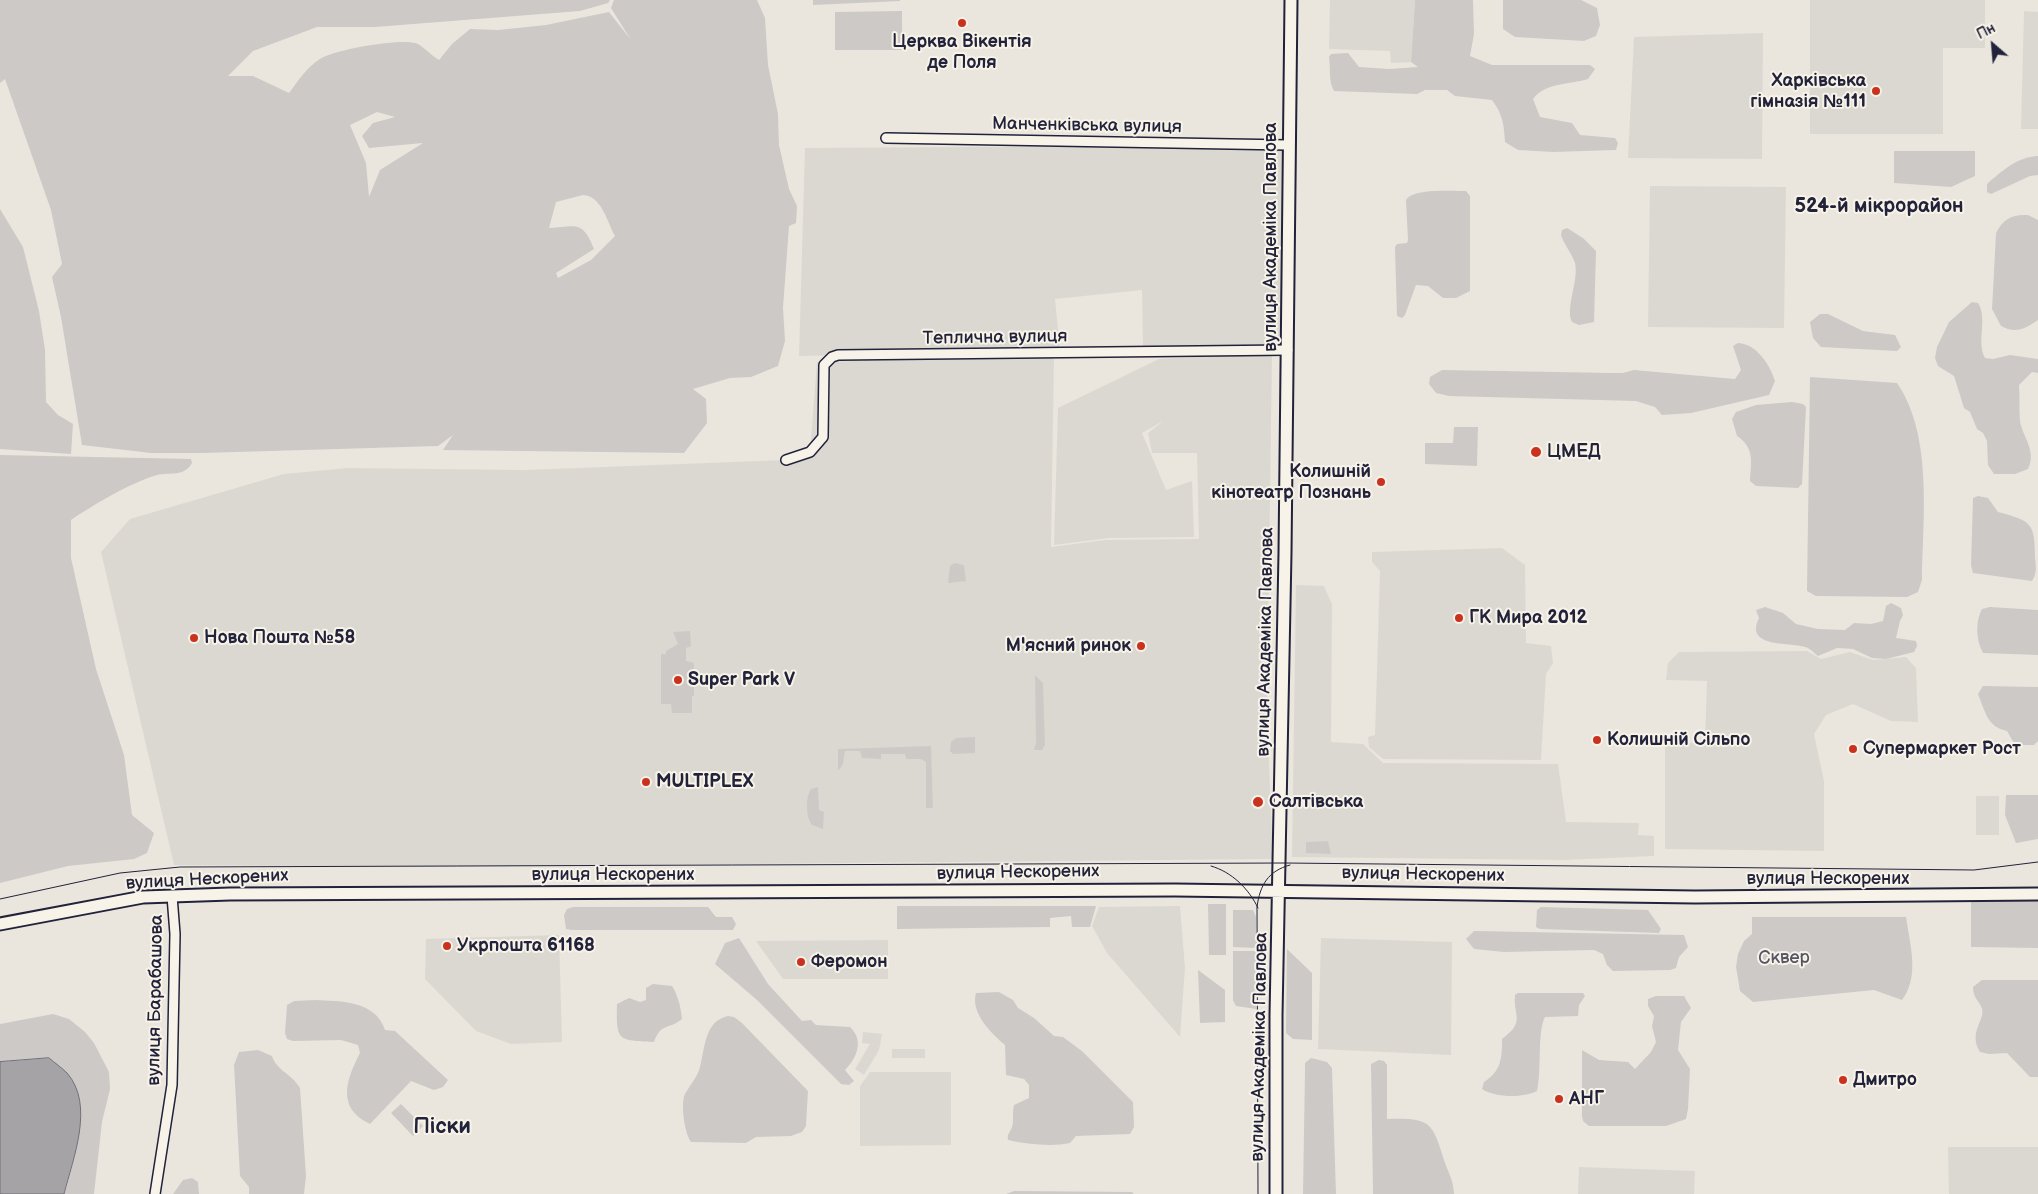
<!DOCTYPE html>
<meta charset="utf-8">
<style>
body{margin:0}
#map{position:relative;width:2038px;height:1194px;overflow:hidden;background:#eae6de;font-family:"Balsamiq Sans",sans-serif}
canvas{display:block}
.north{position:absolute;left:1968px;top:20px;width:50px;height:50px;-webkit-text-stroke:4px #f7f3e8;paint-order:stroke;rotate:333deg;font-size:14px;font-weight:700;line-height:20px;text-align:center;color:#22223b}
.north::after{content:'';display:block;margin:auto;width:18px;height:22px;background:#22223b;clip-path:polygon(50% 0,100% 100%,50% 72%,0 100%)}
</style>
<div id="map">
<canvas width="2038" height="1194"></canvas>
<div class="north">Пн</div>
</div>
<script>
const ctx = document.querySelector('canvas').getContext('2d');
ctx.lineJoin = 'round';
function fill(path, color) { ctx.fillStyle = color; ctx.fill(path, 'evenodd'); }
function trace(path, color, width, dash) { ctx.strokeStyle = color; ctx.lineWidth = width; ctx.lineCap = dash ? 'butt' : 'round'; ctx.setLineDash(dash || []); ctx.stroke(path); }
function write(font, color, halo, rows, align = 'center') {
  ctx.font = font + ' "Balsamiq Sans",sans-serif'; ctx.lineWidth = 4; ctx.setLineDash([]); ctx.textBaseline = 'middle'; ctx.strokeStyle = halo; ctx.fillStyle = color; for (const [text, x, y, turn = 0] of rows) {
    ctx.save(); ctx.translate(x, y); ctx.rotate((+turn || 0) * Math.PI / 180); ctx.textAlign = isNaN(turn) ? turn : align; if (halo) ctx.strokeText(text, 0, 0); ctx.fillText(text, 0, 0); ctx.restore();
  }
}
const built = new Path2D(`
 M1330,0h85l-4,62 -20,1 -1,-12 -61,-2z
 M1810,0h175v48h-42v86h-133z
 M2024,11l14,1v117h-17z
 M1763,33l-1,126 -134,-1 6,-121z
 M1282,145l-1,202 -138,2 -1,-59 -87,9 5,52 -261,5 6,-208z
 M1650,186l136,1 -2,141 -136,-1z
 M1272,353l-5,363 6,143 -850,8 -249,-2 -73,-313 29,-33 154,-45 64,-6 177,2 261,-10 24,-8 7,-90 237,-6 -3,191 54,-7 94,-1 -2,-86h-45l-4,-20 15,-12 -21,12 24,57 26,-9 2,56 -85,1 -55,7 4,-137 101,-49z
 M1502,548l23,17 1,78 25,3 2,17 -7,11 -5,86 -158,-1 -14,-12 -1,-10 7,-2 5,-164 -8,-9v-10z
 M1296,585l28,1 8,18 -1,138 32,2 20,19 175,1 8,58 73,1 -1,12 16,1v20l-90,4 -272,-3z
 M1807,651l14,8 29,-7 23,8 33,-3 10,11 2,54 -27,-1 -38,-17 -27,11 -12,19 10,47v70l-159,-2v-107l40,1 2,-62 -41,-1 2,-17 11,-11z
 M1976,796h23v39h-23z
 M1180,906l5,62 -5,69 -73,-84 -15,-27 7,-19z
 M559,935l3,107 -51,2 -35,-13 -51,-52 1,-40z
 M1321,938l131,4 -1,113 -133,-6z
 M888,940v39h-105l-27,-38z
 M863,1032l19,2 -3,16 -15,25 -9,-6 15,-25 -8,-1z
 M892,1049h33v9h-33z
 M870,1072h81v73l-91,1v-60z
 M1948,1147h90v47h-89z
 M1579,1167l116,4 -1,23h-116z`);
const green = new Path2D(`
 M0,0h610l-2,3 -28,8 -205,16h-58l-64,24 -25,25h25l36,17c9,-12 18,-26 31,-34 13,-9 83,-22 98,-15 7,4 14,12 21,16l13,-16 18,-15 28,1 48,-5 63,-13 22,28 -20,-32 3,-8h143l8,18 3,47 10,49 1,31 10,44 8,17 -1,17 -7,3 -6,82 2,33 -7,25 -27,11 -21,1 -37,11 13,10 1,24 -23,30 -241,-3 10,-15 -15,11 -235,7h-52l-69,-8 -21,-128 -9,-40 10,-13 -11,-54 -46,-131 -5,4zM377,112l18,5 -22,6 -11,13 7,12 54,-5 -43,27 -11,27 -3,-34 -16,-38zM583,195c19,1 24,27 32,41l-24,24 -33,18 -2,-5 38,-24c-12,-30 -18,-22 -45,-21l7,-26z
 M813,0h87v1l-87,4z
 M1415,0h58l1,34 -4,22 22,9h98l5,4 -7,10c-19,6 -42,3 -55,20l7,18 32,6 8,12 35,3 3,5 -2,7 -63,2 -35,-2 -13,-8c-1,-16 -2,-28 -13,-42l-37,-4 -8,-6h-22l-8,4 -83,-3c-6,-11 -3,-21 -5,-34l2,-3 17,-1 11,14 30,2 29,-2 -7,-5z
 M1503,0h78l16,8 3,17 -4,11 -12,5 -69,-4 -12,-8z
 M902,11v39h-67v-38z
 M1894,151h81v25l-24,11 -57,-4z
 M2038,156v19l-8,1 -39,18 -4,-2v-8c15,-13 30,-27 51,-28z
 M1466,191l4,5v95l-14,7h-13l-15,-12 -12,-1 -11,30 -3,3 -5,-2 -2,-69 2,-3 10,-1 1,-3 -2,-40c6,-12 47,-9 60,-9z
 M0,209l23,38 16,64 6,39 1,52 12,13 15,9 -2,30 -71,-5z
 M2028,215l10,5v100c-13,9 -23,14 -37,6l-9,-17 4,-76c7,-14 16,-19 32,-18z
 M1567,228l16,10 13,13 -2,71 -15,3 -7,-3c-7,-14 7,-41 3,-59 -3,-9 -11,-19 -14,-28l1,-5z
 M1972,302l6,1c10,16 -2,38 7,55l8,1 17,-4 28,4v14l-6,-1 -13,13c1,12 0,24 1,36 3,17 17,30 8,48l-13,5h-21l-6,-9 -1,-24 -4,-8 -6,-4 -7,-17 -6,-4 -10,-32 -16,-10 -3,-8 2,-11 12,-25z
 M1820,314h8l35,17 32,4 6,12 -4,4 -76,-4 -8,-9 -3,-16z
 M1738,343c19,1 32,22 37,38l-6,14 -78,18 -29,2 -7,-8 -19,-6 -187,-5 -13,-3 -7,-9 1,-7 12,-7 170,3h11l11,-3 101,9 6,-9 -8,-24z
 M1810,377l87,6c36,52 26,135 25,197l-4,12 -11,5 -91,-1 -9,-5z
 M1792,402l11,2 3,3 -4,77 -4,4 -42,-2 -6,-5c1,-19 5,-33 -13,-45l-5,-17 4,-7 20,-7z
 M1454,427h24l-1,39 -52,-2v-21h28z
 M0,455l191,4 1,4c-8,14 -21,9 -35,12 -25,7 -64,30 -86,45v38l25,111 28,86 8,60 22,18 -7,20 -13,6 -66,7 -68,17z
 M1978,496l10,2 10,14c33,9 37,10 37,46 1,8 2,16 -3,23l-59,-8 -2,-8 2,-67z
 M955,563l9,2 2,16 -18,2 2,-17z
 M1891,603l10,5 2,7 -3,6 -4,17 20,3 1,5 -3,6 -28,7 -14,-1 -19,-9 -16,-1 -19,8c-4,-3 -8,-8 -13,-9 -16,-5 -61,1 -46,-29l-3,-8 9,-3 18,6 13,11 22,5 27,1 9,-7 17,1 12,-3 3,-15z
 M1990,607l48,3v45l-55,-2c-7,-13 -8,-31 -1,-44z
 M690,631l1,15 -5,2v13l8,2v33h-2v17h-20l-1,-9h-10v-50h5v-3l12,-7 -5,-12z
 M1035,675l8,8 2,62 -3,5h-8l2,-7z
 M1983,686l55,1v54l-4,4h-19l-8,-14c-20,-4 -22,-20 -29,-37z
 M975,737v16l-22,1 -3,-3 1,-9 5,-4z
 M931,746l2,62h-7v-46l-5,-3h-15l-1,-5h-24v5l-19,-1 -2,-7h-15l-2,13 -5,7v-22z
 M818,787l1,23 5,2 -1,17 -11,-4c-6,-7 -7,-28 -1,-36z
 M2006,795h32v44l-22,4 -11,-28z
 M1328,841l3,13 -25,-1v-11z
 M2038,894v54l-67,-1v-51z
 M1208,904h18v51h-17z
 M897,906h199l-6,21h-18l-1,-11 -21,2v9l-153,2z
 M573,907h135l8,10h16l4,7 -3,6h-161l-6,-1 -2,-14 3,-6z
 M1541,907l107,3 13,19 -2,4 -119,-4 -4,-2 1,-17z
 M1233,910h20l3,7v31l-23,-1z
 M1752,917h154c4,28 14,59 -4,83l-28,-10 -121,12 -13,-11 -4,-24 2,-13 6,-13 8,-7z
 M1474,931l210,4 4,12 -9,10 -3,11 -6,2 -57,1 -6,-6 -4,-11 -9,-4 -90,2 -30,-3 -8,-10z
 M739,938l29,46 34,37 9,-1 5,5 34,2c15,14 6,32 -5,43l9,11 -5,4 -8,-1 -84,-84 -42,-36 10,-21z
 M1287,949l25,24v67l-19,-1 -7,-6z
 M1233,951h23v58l-20,-3 -3,-6z
 M1198,970l27,20v32l-25,1z
 M1982,980h56v97h-8l-23,-24 -18,1 -9,-2c-12,-20 5,-31 2,-43 -2,-8 -9,-10 -9,-22z
 M653,984l19,2c6,9 9,22 10,33 -13,11 -21,3 -28,23 -36,-2 -38,0 -37,-38l12,-6 11,4 6,-2v-12z
 M999,992l14,8 5,8 16,10 20,18 9,1 19,14 51,51 1,25 -4,7 -54,2 -6,7c-18,4 -44,1 -62,-3 -1,-7 2,-7 4,-13 2,-6 0,-15 2,-22l15,-7v-13l-5,-6 -18,-4 -1,-30c-13,-11 -35,-32 -29,-52z
 M1518,993h65l2,3 -6,9 -1,11 -33,1c-8,15 -3,54 -8,74 -14,7 -42,7 -55,-2l2,-7c17,-11 18,-23 18,-43 24,-18 11,-22 13,-44z
 M1656,996h28l7,12 -10,14 -3,28 12,19 -2,40 -2,10 -20,7h-77l-6,-5 -1,-5v-66l17,10 29,2 7,7 16,-17 5,-10 -4,-16 2,-10 -6,-10v-7z
 M315,1000c26,1 61,1 70,30l10,1 53,49 -5,7 -9,3 -23,-9 -41,43c-34,-16 -24,-44 -10,-71l-2,-8 -17,-5 -48,1 -6,-2 -2,-6 2,-28 7,-4z
 M53,1014l16,5 16,13 9,11 15,29 1,17 -8,33 -8,72h-30l17,-72 -32,-64 -49,4v-38z
 M728,1016l6,1 8,6 66,68 -2,35 -4,6 -11,4 -35,1 -10,6 -55,-1c-6,-8 -11,-38 -6,-48 5,-9 13,-18 15,-27 5,-18 4,-46 28,-51z
 M258,1050l14,6c5,15 19,17 28,32l6,88 -2,18h-55v-7l-9,-11 -6,-111 5,-13z
 M1311,1058l16,4 5,6 4,126h-33l2,-124v-7z
 M1379,1060l5,1 3,4v54c43,-1 45,2 57,41 5,15 9,18 10,34h-81l-2,-130z
 M401,1104l22,22 -10,10 -22,-23z
 M192,1178l6,4 1,12h-26l10,-14z
 M1014,1191l118,1 2,2h-128z`);
const water = new Path2D(`
 M49,1058c6,5 13,10 18,15 28,32 6,85 -3,121h-64v-132z`);
const minor = new Path2D(`
 M886,138l402,7
 M786,460l24,-8 13,-15 1,-72 8,-8 6,-2 450,-5
 M155,1194l17,-109 3,-151 -3,-38`);
const major = new Path2D(`
 M0,924l143,-27 87,-3 945,-4 520,7 343,-3
 M1276,1194v-179l9,-462 6,-553`);
const tram = new Path2D(`
 M1211,866c21,6 38,23 47,42
 M0,899l120,-26 60,-6 1105,-4 689,7 64,-8
 M1258,1194l-1,-287c3,-22 11,-36 33,-42`);
const markers = [
 [962,23,5,"#c8321e"],
 [1876,91,5,"#c8321e"],
 [1536,452,6,"#c8321e"],
 [1381,482,5,"#c8321e"],
 [1459,618,5,"#c8321e"],
 [194,638,5,"#c8321e"],
 [1141,646,5,"#c8321e"],
 [678,680,5,"#c8321e"],
 [1597,740,5,"#c8321e"],
 [1853,749,5,"#c8321e"],
 [646,782,5,"#c8321e"],
 [1258,802,6,"#c8321e"],
 [447,946,5,"#c8321e"],
 [801,962,5,"#c8321e"],
 [1843,1080,5,"#c8321e"],
 [1559,1099,5,"#c8321e"]
];
const poiNames = [
 ["Церква Вікентія",962,42,"center"],
 ["де Поля",962,63,"center"],
 ["Харківська",1866,81,"right"],
 ["гімназія №111",1866,102,"right"],
 ["ЦМЕД",1547,452],
 ["Колишній",1371,472,"right"],
 ["кінотеатр Познань",1371,493,"right"],
 ["ГК Мира 2012",1469,618],
 ["Нова Пошта №58",204,638],
 ["М'ясний ринок",1131,646,"right"],
 ["Super Park V",688,680],
 ["Колишній Сільпо",1607,740],
 ["Супермаркет Рост",1863,749],
 ["MULTIPLEX",656,782],
 ["Салтівська",1269,802],
 ["Укрпошта 61168",457,946],
 ["Феромон",811,962],
 ["Дмитро",1853,1080],
 ["АНГ",1569,1099]
];
const streetNames = [
 ["Манченківська вулиця",1087,126,1],
 ["вулиця Академіка Павлова",1271,237,-90],
 ["Теплична вулиця",995,338,-1],
 ["вулиця Академіка Павлова",1266,642,-89],
 ["вулиця Нескорених",1018,873,-1],
 ["вулиця Нескорених",613,875],
 ["вулиця Нескорених",1423,875,1],
 ["вулиця Нескорених",1828,879],
 ["вулиця Нескорених",207,880,-3],
 ["вулиця Барабашова",156,1000,-89],
 ["вулиця Академіка Павлова",1260,1047,-89]
];
const parkNames = [
 ["Сквер",1784,958]
];
const quarterNames = [
 ["524-й мікрорайон",1879,207]
];
const districtNames = [
 ["Піски",442,1127]
];
fill(built, '#dbd8d2');
fill(green, '#cdc9c6');
fill(water, '#a6a3a6');
trace(water, '#716f7b', 1);
trace(minor, '#22223b', 12);
trace(major, '#22223b', 15);
trace(minor, '#f7f3e8', 9);
trace(major, '#f7f3e8', 11);
trace(tram, '#22223b', 1);
for (const [x, y, r, color] of markers) { const dot = new Path2D(); dot.arc(x, y, r, 0, 2 * Math.PI); ctx.fillStyle = color; ctx.fill(dot); trace(dot, '#f7f3e8', 2); }
write('bold 18px', '#22223b', '#f7f3e8', poiNames, 'left');
write('18px', '#22223b', '#f7f3e8', streetNames);
write('18px', '#555465', '#f7f3e8', parkNames);
write('bold 20px', '#22223b', '#f7f3e8', quarterNames);
write('bold 22px', '#22223b', '#f7f3e8', districtNames);
</script>
